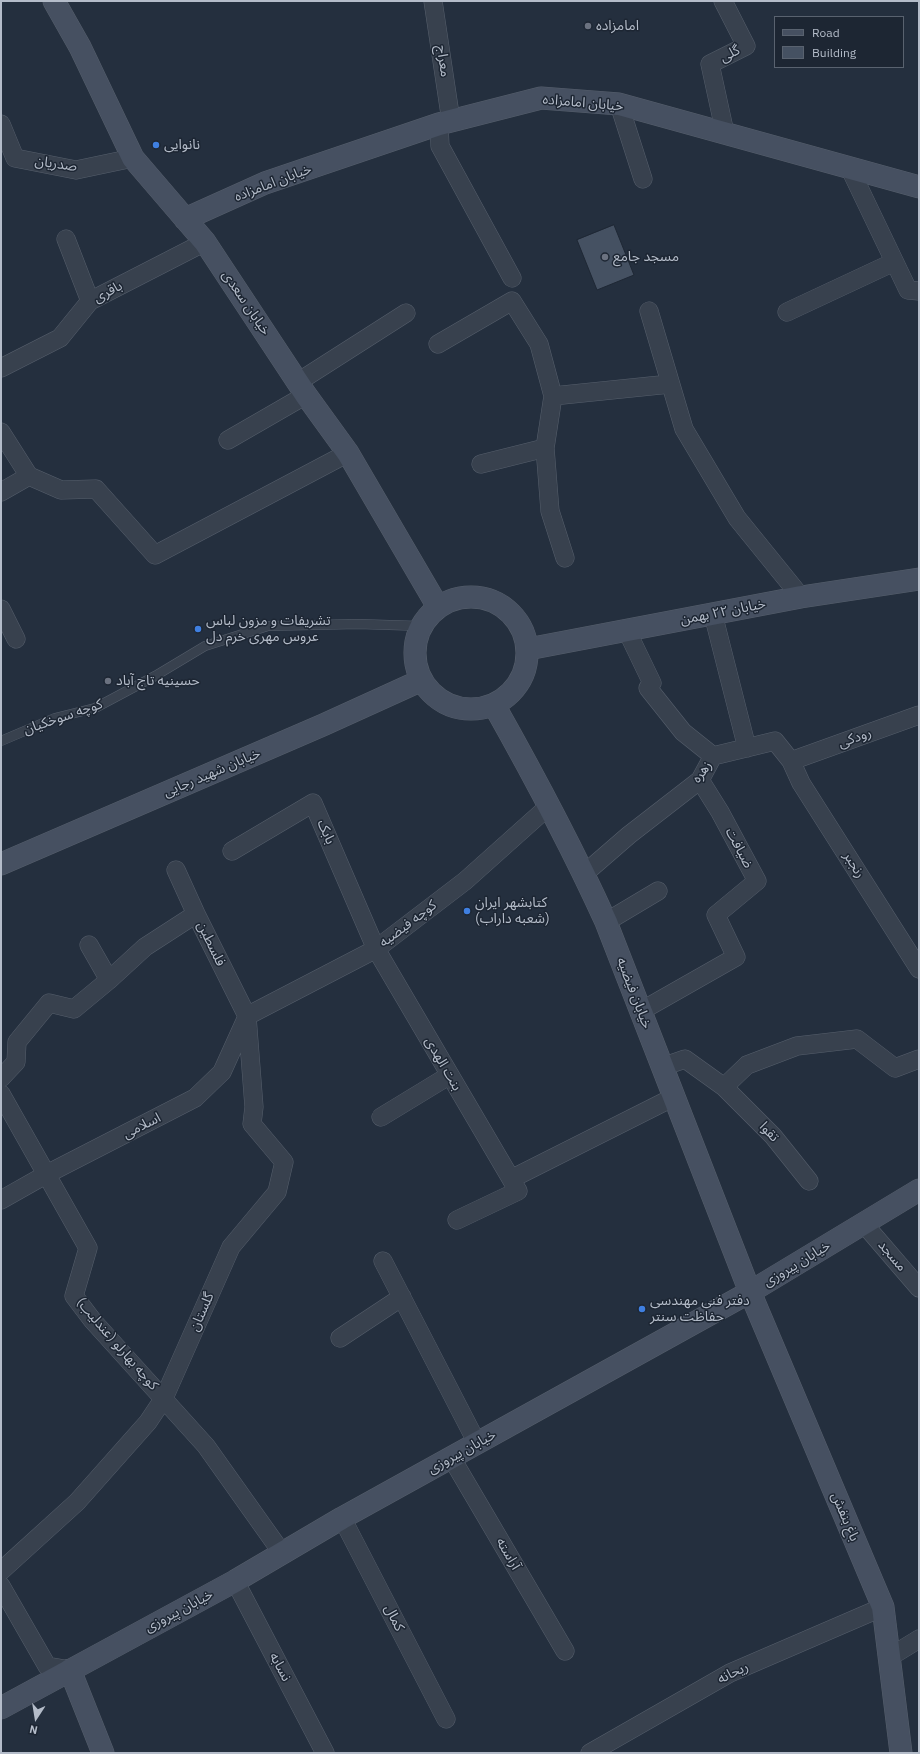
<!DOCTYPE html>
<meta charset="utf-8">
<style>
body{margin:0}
#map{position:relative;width:920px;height:1754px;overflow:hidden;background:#242f3e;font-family:"IBM Plex Sans",sans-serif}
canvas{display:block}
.frame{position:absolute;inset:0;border:2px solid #b4bcc9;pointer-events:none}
.legend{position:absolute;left:774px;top:16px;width:130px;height:52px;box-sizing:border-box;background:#1d2633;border:1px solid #59626f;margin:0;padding:5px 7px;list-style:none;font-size:12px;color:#b4bcc9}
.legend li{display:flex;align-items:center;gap:8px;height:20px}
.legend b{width:20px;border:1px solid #59626f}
.north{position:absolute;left:16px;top:1698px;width:40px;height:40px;-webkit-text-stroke:3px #1d2633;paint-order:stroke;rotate:192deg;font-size:11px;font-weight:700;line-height:16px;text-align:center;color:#b4bcc9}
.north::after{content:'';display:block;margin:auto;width:14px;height:18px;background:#b4bcc9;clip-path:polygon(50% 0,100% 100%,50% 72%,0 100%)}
</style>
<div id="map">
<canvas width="920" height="1754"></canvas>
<div class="frame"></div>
<ul class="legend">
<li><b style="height:5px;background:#465061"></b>Road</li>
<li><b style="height:11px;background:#455162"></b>Building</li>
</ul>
<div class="north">N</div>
</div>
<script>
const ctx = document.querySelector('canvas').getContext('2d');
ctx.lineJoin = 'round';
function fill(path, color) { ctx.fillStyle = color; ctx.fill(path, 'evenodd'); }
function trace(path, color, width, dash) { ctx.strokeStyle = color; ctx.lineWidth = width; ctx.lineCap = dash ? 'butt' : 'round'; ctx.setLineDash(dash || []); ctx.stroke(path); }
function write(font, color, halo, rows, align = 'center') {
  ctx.font = font + ' "IBM Plex Sans","Noto Sans Arabic",sans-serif'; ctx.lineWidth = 3; ctx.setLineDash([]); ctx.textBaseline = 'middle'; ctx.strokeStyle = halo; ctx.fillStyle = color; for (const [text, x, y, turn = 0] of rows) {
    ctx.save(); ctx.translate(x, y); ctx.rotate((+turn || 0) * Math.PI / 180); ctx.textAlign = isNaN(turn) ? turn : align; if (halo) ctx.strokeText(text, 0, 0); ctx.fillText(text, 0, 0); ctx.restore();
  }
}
const building = new Path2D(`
 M614,225l20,50 -37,15 -20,-50z`);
const lane = new Path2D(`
 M1,741l54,-23 40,-10 60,-32 50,-30 63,-20 90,-2 63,2`);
const street = new Path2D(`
 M433,1l18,120
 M723,1l23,45 -36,18 15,69
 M619,104l24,75
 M1,124l14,34 61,12 57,-12
 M439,124l1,22 72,132
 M850,169l58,121 11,1
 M66,239l24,62
 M649,311l35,118 53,89 64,79
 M787,312l107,-50
 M438,344l74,-43 27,43 14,52
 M1,368l59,-30 30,-37 115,-59
 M298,382l108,-69
 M1,432l28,44
 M228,440l78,-45
 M481,464l64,-16
 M29,476l32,14 35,-1 59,66 193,-102
 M1,492l28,-16
 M565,558l-15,-47 -5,-63 8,-52 117,-12
 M1,609l15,30
 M713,614l34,134
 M627,631l25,52 -4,5 35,44 30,24
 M713,756l62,-15 16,20 10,22 118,186
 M791,761l128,-46
 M232,851l81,-48 63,146 135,230
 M584,874l45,-39 71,-55 13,-24
 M606,922l52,-31
 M89,945l20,35 36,-33 51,-33
 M641,1011l95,-54 -20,-42 41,-34 -37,-69 -20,-32
 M247,1016l129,-67 89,-68 85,-76
 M662,1067l23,-8 39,28 49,49 36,45
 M1,1078l15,-16 1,-20 32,-39 25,6 35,-29
 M724,1087l23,-22 50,-19 60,-7 38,29 24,-9
 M1,1094l87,154 -14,48 19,25 113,125 76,107
 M381,1117l69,-42
 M1,1200l46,-26 148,-76 27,-26 24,-53
 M457,1220l61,-29 -7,-12 163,-82
 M864,1224l55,64
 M383,1261l94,182
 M340,1338l62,-41
 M451,1457l114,194
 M342,1518l104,201
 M1,1571l76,-69 71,-80 16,-24 67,-151 46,-55 7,-30 -32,-38 2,-17 -7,-91 -51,-102 -20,-44
 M235,1581l90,172
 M1,1586l46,80 23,4
 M888,1658l31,-19
 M590,1753l140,-80 153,-66`);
const secondary = new Path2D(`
 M54,1l26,46 53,111 72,84 101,153 42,58 90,154
 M185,219l80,-36 174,-59 102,-26 78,6 300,83
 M415 653a56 56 0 1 1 112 0a56 56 0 1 1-112 0Z
 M528,649l273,-52 118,-18
 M494,705c40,71 78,142 112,217l144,370 133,315 18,146
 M1,864l322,-139 99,-45
 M70,1670l33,83
 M1,1708l234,-127 107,-63 408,-226 169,-102`);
const markers = [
 [588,26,4,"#6b7280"],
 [156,145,4,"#3f7fe0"],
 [605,257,4,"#6b7280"],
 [198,629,4,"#3f7fe0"],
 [108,681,4,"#6b7280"],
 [467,911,4,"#3f7fe0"],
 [642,1309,4,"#3f7fe0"]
];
const poiNames = [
 ["امامزاده",596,26],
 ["نانوایی",164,145],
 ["مسجد جامع",613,257],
 ["تشریفات و مزون لباس",206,621],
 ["عروس مهری خرم دل",206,637],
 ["حسینیه تاج آباد",116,681],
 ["کتابشهر ایران",475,903],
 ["(شعبه داراب)",475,919],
 ["دفتر فنی مهندسی",650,1301],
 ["حفاظت سنتر",650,1317]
];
const streetNames = [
 ["گلی",730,54,-27],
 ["معراج",443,61,82],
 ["خیابان امامزاده",583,103,5],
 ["صدریان",56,164,8],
 ["خیابان امامزاده",273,183,-21],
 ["باقری",108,292,-28],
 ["خیابان سعدی",246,303,56],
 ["خیابان ۲۲ بهمن",723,612,-11],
 ["کوچه سوخکیان",63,717,-19],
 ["رودکی",855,738,-20],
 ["زهره",702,772,-53],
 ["خیابان شهید رجایی",212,773,-23],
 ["بابک",326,832,67],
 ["ضیافت",739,848,62],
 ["رنجبر",854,865,58],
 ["کوچه فیضیه",408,924,-37],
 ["فلسطین",211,944,64],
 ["خیابان فیضیه",634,993,69],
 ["بنت الهدی",443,1064,60],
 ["اسلامی",142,1126,-27],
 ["تقوا",769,1132,47],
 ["مسجد",892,1256,50],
 ["خیابان پیروزی",797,1264,-31],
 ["گلستان",202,1312,-66],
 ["کوچه بهارلو (عندلیب)",117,1344,49],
 ["خیابان پیروزی",462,1452,-29],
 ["باغ بنفش",845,1517,67],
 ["آراسته",508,1554,60],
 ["خیابان پیروزی",179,1611,-28],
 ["کمال",394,1618,63],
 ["نسابه",280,1667,62],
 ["ریحانه",733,1673,-26]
];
fill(building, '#455162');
trace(building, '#1f2835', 1);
trace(lane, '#565f6c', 10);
trace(street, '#565f6c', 19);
trace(secondary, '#565f6c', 23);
trace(lane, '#38414e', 9);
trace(street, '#38414e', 18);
trace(secondary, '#465061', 22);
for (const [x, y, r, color] of markers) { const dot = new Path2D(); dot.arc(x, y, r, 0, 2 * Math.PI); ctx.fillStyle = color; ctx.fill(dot); trace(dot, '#1d2633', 1.5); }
write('14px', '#b4bcc9', '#1d2633', poiNames, 'left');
write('14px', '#b4bcc9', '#1d2633', streetNames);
</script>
